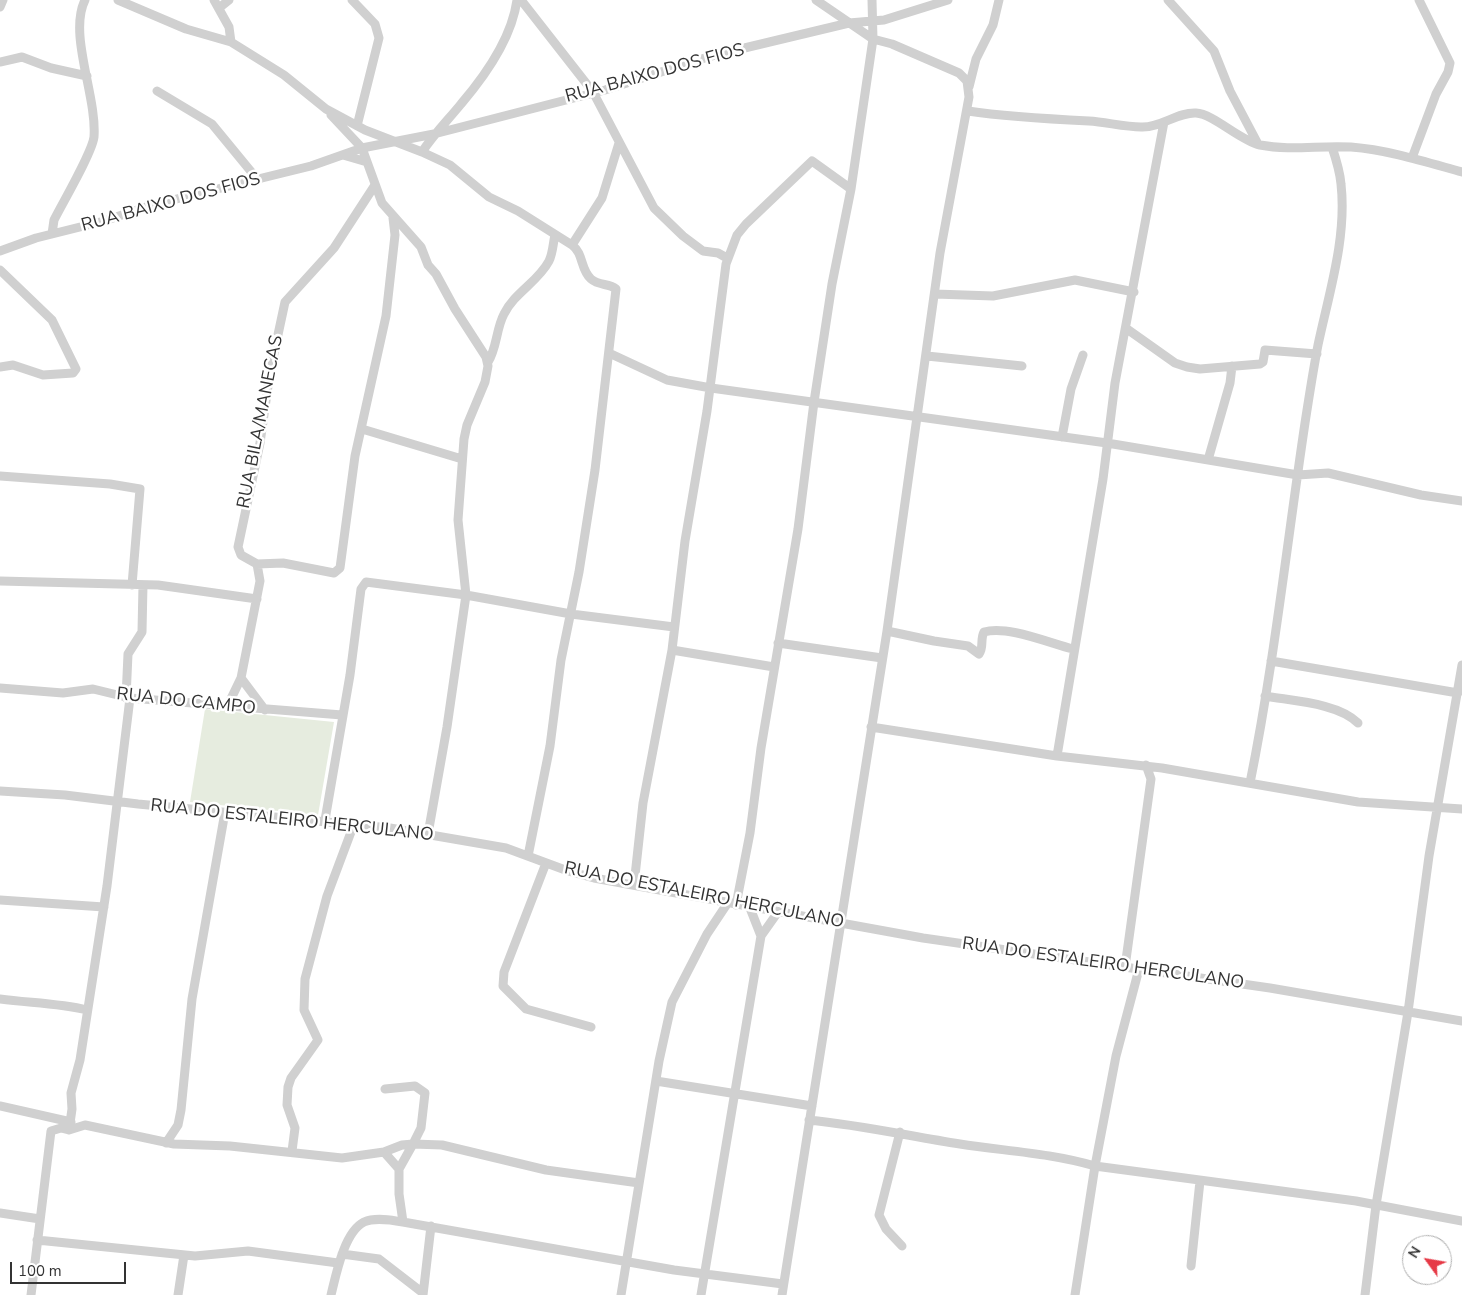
<!DOCTYPE html>
<style>
body{margin:0}
#map{position:relative;width:1462px;height:1295px;overflow:hidden;background:#fff;font-family:"Nunito Sans",sans-serif}
canvas{display:block}
.north{position:absolute;left:1402px;top:1235px;width:50px;height:50px;box-sizing:border-box;background:#fff;border:1px solid #adadad;border-radius:50%;rotate:302deg;font-size:14px;font-weight:700;line-height:20px;text-align:center;color:#333}
.north::after{content:'';display:block;margin:auto;width:18px;height:22px;background:#e63946;clip-path:polygon(50% 0,100% 100%,50% 72%,0 100%)}
.scale{position:absolute;left:10px;top:1262px;width:116px;height:22px;box-sizing:border-box;border:2px solid #333;border-top:0;padding-left:6px;font-size:15px;line-height:18px;white-space:nowrap;color:#333;-webkit-text-stroke:4px #fff;paint-order:stroke}
</style>
<div id="map">
<canvas width="1462" height="1295"></canvas>
<div class="north">N</div>
<div class="scale">100 m</div>
</div>
<script>
const ctx = document.querySelector('canvas').getContext('2d');
ctx.lineJoin = 'round';
function fill(path, color) { ctx.fillStyle = color; ctx.fill(path, 'evenodd'); }
function trace(path, color, width, dash) { ctx.strokeStyle = color; ctx.lineWidth = width; ctx.lineCap = dash ? 'butt' : 'round'; ctx.setLineDash(dash || []); ctx.stroke(path); }
function write(font, color, halo, rows, align = 'center') {
  ctx.font = font + ' "Nunito Sans",sans-serif'; ctx.lineWidth = 5; ctx.setLineDash([]); ctx.textBaseline = 'middle'; ctx.strokeStyle = halo; ctx.fillStyle = color; for (const [text, x, y, turn = 0] of rows) {
    ctx.save(); ctx.translate(x, y); ctx.rotate((+turn || 0) * Math.PI / 180); ctx.textAlign = isNaN(turn) ? turn : align; if (halo) ctx.strokeText(text, 0, 0); ctx.fillText(text, 0, 0); ctx.restore();
  }
}
const green = new Path2D(`
 M205,709l129,13 -16,93 -128,-13z`);
const street = new Path2D(`
 M118,0l68,29 45,13 53,33 42,34 39,21 57,22 28,13 39,32 29,14 54,34c12,9 8,24 19,34 8,7 18,4 25,10l-21,181 -16,102 -18,88 -11,86 -22,110
 M214,0l15,27 2,15
 M352,0l23,24 4,14 -22,88
 M521,0l72,92 61,116 29,28 20,15 15,2 9,5
 M1168,0l46,51 16,40 28,53
 M0,7l3,-7
 M219,8l10,-8
 M0,62l22,-5 29,11 36,8
 M969,87l7,-28 17,-34 6,-25
 M157,91l55,33 46,56
 M968,111c40,6 80,8 121,10 17,1 35,6 52,6 20,1 36,-15 55,-14 18,1 43,27 64,32 31,6 60,0 91,2 38,3 75,15 111,25
 M331,115l31,33 20,55 39,44 7,18 8,9 19,35 31,48 2,9 -3,16 -18,43 -3,14 -6,81 8,75 -19,132 -19,107
 M422,152c12,-18 26,-32 39,-48 24,-28 51,-67 56,-104
 M343,155l24,7
 M1412,158l24,-64 12,-22 2,-9 -31,-63
 M52,234l2,-14c9,-18 38,-67 40,-83 3,-41 -26,-103 -9,-137
 M572,245l30,-47 17,-55
 M0,251l36,-13 68,-17 48,-16 159,-39 51,-18 72,-14 171,-44 106,-34 138,-33 35,-3 64,-20
 M0,270l52,50 24,49 -3,4 -30,2 -30,-10 -13,2
 M935,294l58,2 82,-16 59,12
 M1127,329l48,34 12,4 13,2 60,-5 3,-2 2,-12 52,4
 M609,353l58,27 44,8 396,55 191,32 30,-2 93,22 41,6
 M927,356l95,10
 M488,362c9,-14 8,-33 16,-48 11,-22 34,-32 45,-53 4,-8 4,-18 6,-26
 M362,429l100,30
 M1062,437l9,-48 12,-34
 M1208,460l22,-77 2,-17
 M0,476l110,8 30,5 -8,96
 M257,564l26,-1 51,10 6,-5 15,-112 31,-140 9,-81 -2,-17
 M0,581l158,4 99,14
 M887,631l47,10 34,5 11,8c5,-6 1,-15 5,-22 23,-7 65,11 89,17
 M778,643l104,15
 M672,650l102,17
 M1271,661l187,32
 M241,678l24,32
 M0,688l63,5 30,-4 37,9 212,17
 M1265,696c28,5 73,7 93,27
 M126,698l2,-44 14,-22 1,-47
 M227,707l14,-29 19,-97 -3,-17 -16,-9 -3,-8 22,-104 10,-71 15,-70 49,-54 41,-63
 M871,727l186,29 105,12 196,34 104,7
 M1057,756l46,-277 12,-96 49,-261
 M1250,783c24,-119 37,-240 55,-360 4,-26 8,-52 13,-78 11,-52 29,-107 23,-161 -1,-12 -5,-25 -9,-37
 M0,791l65,4 73,9 252,24 116,20 62,23 26,7 329,60 347,50 192,33
 M325,820l25,-145 11,-86 5,-7 100,13 105,19 103,13
 M546,863l-42,109 -1,14 23,23 65,18
 M634,885l9,-82 29,-153 13,-109 22,-130 19,-147 11,-29 9,-11 66,-63 39,28
 M0,900l104,7
 M736,905l14,-72 11,-85 37,-219 16,-127 18,-118 19,-95 22,-150 -1,-39
 M750,908l11,28
 M1125,967l26,-188 -5,-14
 M0,999c29,4 58,4 87,11
 M656,1081l156,25
 M385,1089l30,-3 10,7 -4,35 -8,16
 M0,1106l71,16
 M809,1120c51,5 100,16 151,24 45,7 91,9 135,22l21,-110 23,-87
 M69,1130l16,-5 89,19 56,2 112,12 42,-6 18,-7 11,-1 -14,25
 M900,1132l-21,83 7,14 16,17
 M166,1143l12,-18 3,-15 11,-111 33,-187
 M413,1144l29,1 104,25 93,13
 M292,1151l3,-23 -8,-23 1,-18 3,-9 27,-38 -14,-30 1,-31 22,-83 27,-72
 M0,1213l40,6
 M403,1222l271,48 109,14
 M37,1240l158,16 53,-5 90,12
 M342,1254l37,5 44,34
 M1191,1266l9,-85
 M31,1295l20,-164 10,-3 8,2 3,-21 -1,-16 9,-33 27,-174 23,-188
 M178,1295l6,-40
 M331,1295c5,-20 13,-63 33,-73 11,-5 28,-2 39,0l-4,-28v-25l-15,-17
 M423,1295l8,-69
 M621,1295l38,-234 13,-59 35,-68 20,-30
 M701,1295l60,-359 17,-24
 M782,1295l105,-664 53,-378 29,-156 -2,-16 -8,-8 -67,-29 -19,-5 -57,-39
 M1075,1295l20,-129 261,35 106,20
 M1365,1295l11,-90 32,-193 21,-156 33,-191`);
const streetNames = [
 ["RUA BAIXO DOS FIOS",655,74,-15],
 ["RUA BAIXO DOS FIOS",171,203,-15],
 ["RUA BILA/MANECAS",261,422,-79],
 ["RUA DO CAMPO",186,702,6],
 ["RUA DO ESTALEIRO HERCULANO",292,821,6],
 ["RUA DO ESTALEIRO HERCULANO",704,896,11],
 ["RUA DO ESTALEIRO HERCULANO",1103,964,8]
];
fill(green, '#e6ecdf');
trace(street, '#d0d0d0', 9);
write('18px', '#333', '#fff', streetNames);
</script>
